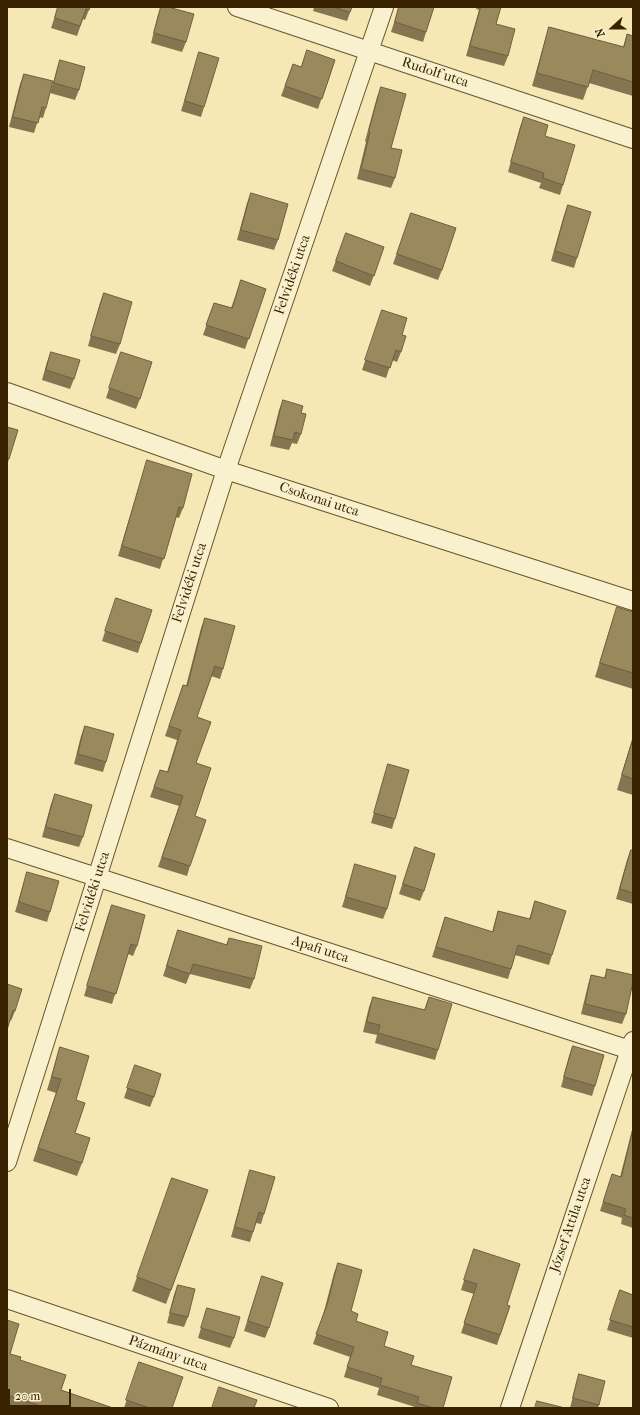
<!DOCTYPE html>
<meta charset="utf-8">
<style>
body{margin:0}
#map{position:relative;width:640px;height:1415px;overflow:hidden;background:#f6e8b4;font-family:"IM FELL French Canon",serif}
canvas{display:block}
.frame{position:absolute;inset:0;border:8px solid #382200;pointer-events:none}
.north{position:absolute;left:592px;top:8px;width:40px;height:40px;-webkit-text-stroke:3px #f9f0ce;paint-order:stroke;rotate:249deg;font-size:11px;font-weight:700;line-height:16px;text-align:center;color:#382200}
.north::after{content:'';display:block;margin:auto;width:14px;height:18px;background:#382200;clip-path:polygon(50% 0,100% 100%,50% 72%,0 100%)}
.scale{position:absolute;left:8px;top:1389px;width:63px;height:18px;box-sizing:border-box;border:2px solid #382200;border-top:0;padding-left:5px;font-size:12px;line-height:14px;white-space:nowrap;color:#382200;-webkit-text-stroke:3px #f9f0ce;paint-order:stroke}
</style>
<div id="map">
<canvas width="640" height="1415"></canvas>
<div class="frame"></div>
<div class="north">N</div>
<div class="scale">20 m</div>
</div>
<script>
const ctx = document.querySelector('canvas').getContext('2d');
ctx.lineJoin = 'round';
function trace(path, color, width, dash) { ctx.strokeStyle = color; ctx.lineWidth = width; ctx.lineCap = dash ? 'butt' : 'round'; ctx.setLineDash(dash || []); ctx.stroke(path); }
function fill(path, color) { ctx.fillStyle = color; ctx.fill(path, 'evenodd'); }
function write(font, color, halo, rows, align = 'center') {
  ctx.font = font + ' "IM FELL French Canon",serif'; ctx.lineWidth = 3.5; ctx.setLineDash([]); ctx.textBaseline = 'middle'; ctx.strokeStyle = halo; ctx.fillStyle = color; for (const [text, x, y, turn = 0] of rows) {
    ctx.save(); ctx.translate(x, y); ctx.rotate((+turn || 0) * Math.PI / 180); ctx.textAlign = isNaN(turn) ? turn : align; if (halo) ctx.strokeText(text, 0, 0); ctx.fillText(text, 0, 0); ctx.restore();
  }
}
const minor = new Path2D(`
 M237,7l396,132
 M7,392l219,78 407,131
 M7,848l626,203
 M7,1162l219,-692 158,-463
 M7,1299l322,109
 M510,1408l123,-367`);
const wall = new Path2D(`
 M58,7h32l-5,13 -2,-1 -6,17 -26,-8z
 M161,7l25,35 -4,10 -31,-9 7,-28z
 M314,7h38l-5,14 -34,-10z
 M399,7h35l-11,35 -32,-10z
 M477,7h24l-5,17 12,32 -4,10 -38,-10 13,-46 -3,-1z
 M549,27l74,20 4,-13 6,2v60l-44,-13 -6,17 -51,-14 13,-46z
 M199,52l5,55 -3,10 -20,-6 15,-49z
 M60,60l19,30 -4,10 -25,-7 7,-23z
 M335,60l-17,49 -37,-13 12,-32 8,3z
 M24,74l22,34 -3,10 -4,-1 -5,16 -25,-6 11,-43z
 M381,87l10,61 4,30 -4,10 -34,-9 9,-37 -1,-1 12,-44z
 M524,117l21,19 18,49 -3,10 -21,-7 2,-5 -33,-11 12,-45z
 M251,193l27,47 -4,10 -37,-10 10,-37z
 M568,205l9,53 -3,10 -23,-7 13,-46z
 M411,213l31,57 -4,10 -45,-16z
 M346,233l38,14 -14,39 -38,-15z
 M241,280l25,9 -21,60 -42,-14 11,-32 17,5z
 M104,293l16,51 -4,10 -28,-8 12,-43z
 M382,310l20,25 -1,17 -4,10 -5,-2 -6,18 -24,-8z
 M51,352l23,27 -4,10 -28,-9 5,-18z
 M121,352l19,47 -4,10 -30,-11z
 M283,400l18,13v21l-4,10 -5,-1 -3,7 -19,-4 9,-36z
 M7,427l2,32 -2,6z
 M147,460l36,48 -4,10 -3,-1 -16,52 -42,-13 26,-86z
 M116,598l25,45 -3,10 -36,-12z
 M617,607l16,5v77l-38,-12 17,-55z
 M205,618l18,51 -3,10 -9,-3 -14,41 -2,99 -5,50 -3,10 -29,-9 21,-61 -29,-9 10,-27 7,2 10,-32 -12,-4 18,-51 3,1 15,-58z
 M85,726l21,36 -3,10 -29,-8 7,-28z
 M633,736v59l-16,-5z
 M388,764l7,55 -3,10 -21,-6 14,-49z
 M55,794l28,43 -4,10 -37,-10 9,-33z
 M415,847l9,44 -4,10 -21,-7z
 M631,850h2v54l-17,-5 11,-39z
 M355,864l32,45 -4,10 -41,-12 10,-33z
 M27,872l23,40 -3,10 -32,-10z
 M535,901l17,54 -3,10 -34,-10 -4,14 -3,10 -76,-22 13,-40 47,15 3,-11 3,-10 31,8z
 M112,905l25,41 -4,10 -5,-2 -16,50 -28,-8 24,-81z
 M178,930l48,15 3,-7 25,41 -4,10 -60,-15 -4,10 -23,-8z
 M607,969l19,45 -4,10 -41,-10 7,-29 3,-10 13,3z
 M7,984l8,27 -4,10 -1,-1z
 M373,997l51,13 5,-13 9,53 -3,10 -60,-17 2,-8 -14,-3 6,-25z
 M573,1046l22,40 -3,10 -31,-9 8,-31z
 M60,1047l16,53 -1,33 7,30 -5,13 -44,-15 23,-68 -9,-3 9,-30z
 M135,1065l19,32 -4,10 -26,-9z
 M633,1126v102l-12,-4 1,-6 -22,-7 12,-37 8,3z
 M250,1170l14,44 -3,10 -5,-1 -6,19 -19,-5 16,-57z
 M172,1178l36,12 -42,114 -34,-13z
 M474,1249l33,56 3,1 -13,39 -36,-12 13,-39 -13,-4z
 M338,1263l13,48 5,10 28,25 27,19 32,43h-28v-1l-38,-12 2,-7 -35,-11 6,-20 -37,-13 10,-29 11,-42z
 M262,1276l7,52 -4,10 -21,-7z
 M178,1285l10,32 -4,10 -17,-4 7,-28z
 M620,1290l13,5v43l-26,-8z
 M207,1308l27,30 -4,10 -32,-10z
 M7,1320l3,34 10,6 41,30 52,18h-99l-7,-2z
 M139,1362l33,46h-48z
 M579,1374l20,31 -1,3h-28l6,-24z`);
const building = new Path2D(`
 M58,7h32l-1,3 -3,-1 -6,17 -25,-8z
 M161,7h7l26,7 -8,28 -32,-9z
 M334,7h18l-2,5z
 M399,7h35l-8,25 -31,-10z
 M481,7h20l-5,17 19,5 -7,27 -38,-10z
 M549,27l75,20 3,-13 6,2v46l-40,-12 -5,17 -51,-14z
 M307,50l28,10 -13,39 -37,-13 8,-22 8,3z
 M199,52l20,6 -15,49 -19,-6z
 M60,60l25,7 -6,23 -25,-7z
 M24,74l29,7 -7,27 -4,-1 -4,16 -25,-6z
 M381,87l25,7 -15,54 11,2 -7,28 -34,-9 9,-37 -1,-1z
 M524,117l24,8 -3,11 30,9 -12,40 -20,-7 1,-5 -33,-11z
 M251,193l37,11 -10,36 -37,-10z
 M568,205l23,7 -14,46 -22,-7z
 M411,213l45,15 -14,42 -45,-16z
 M346,233l38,14 -10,29 -38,-15z
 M241,280l25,9 -17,50 -43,-14 8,-22 18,5z
 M104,293l28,9 -12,42 -29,-8z
 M382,310l25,8 -5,17 4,1 -5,16 -5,-2 -6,18 -25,-8z
 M51,352l29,8 -6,19 -28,-9z
 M121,352l31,10 -12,37 -31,-11z
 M283,400l20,6 -2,7 5,1 -5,20 -6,-2 -2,8 -19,-4z
 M7,427l11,3 -9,29 -2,-1z
 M147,460l45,14 -9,34 -4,-1 -15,52 -42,-13z
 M116,598l36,12 -11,33 -36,-12z
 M617,607l16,5v61l-33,-10z
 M205,618l30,8 -12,43 -8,-3 -18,51 14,5 -15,41 15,5 -16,48 11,4 -16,46 -28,-9 21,-61 -29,-9 6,-17 8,2 13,-42 -12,-4 14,-41 4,1z
 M85,726l29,8 -8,28 -28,-8z
 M633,739v40l-11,-4z
 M388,764l21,6 -14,49 -21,-6z
 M55,794l37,11 -9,32 -37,-10z
 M415,847l20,7 -11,37 -21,-7z
 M631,850h2v43l-13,-4z
 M355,864l41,12 -9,33 -41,-12z
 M27,872l32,9 -9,31 -31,-10z
 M535,901l31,10 -14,44 -34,-10 -7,24 -75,-22 9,-30 48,15 5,-21 32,8z
 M112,905l33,10 -8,31 -6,-2 -15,50 -29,-8z
 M178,930l49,15 2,-7 33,8 -8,33 -61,-15 -3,10 -23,-8z
 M607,969l26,6v7l-7,32 -41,-10 6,-29 14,3z
 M7,984l15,5 -7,22 -2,-1 -6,20z
 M373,997l52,13 4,-13 23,7 -14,46 -60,-17 2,-8 -13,-3z
 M573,1046l31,9 -9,31 -31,-9z
 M60,1047l29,9 -13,44 9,3 -10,30 15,5 -8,25 -44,-15 23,-69 -9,-2z
 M135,1065l26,9 -7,23 -27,-9z
 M633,1129v89l-9,-3 2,-6 -23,-7 9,-28 9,3z
 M250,1170l25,7 -11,37 -5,-2 -6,20 -18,-5z
 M172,1178l36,12 -37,100 -34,-13z
 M474,1249l46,15 -13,41 3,1 -10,29 -36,-12 13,-39 -13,-4z
 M338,1263l24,7 -11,41 7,3 -2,7 32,11 -4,14 30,10 -3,9 41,12 -9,31h-9l-17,-5 2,-6 -39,-12 2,-7 -35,-11 7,-20 -38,-13 11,-29z
 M262,1276l21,7 -14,45 -21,-7z
 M178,1285l17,4 -7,28 -18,-4z
 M620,1290l13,5v32l-23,-7z
 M207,1308l33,9 -6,21 -33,-10z
 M7,1320l12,4 -9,30 11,3 -1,3 46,15 -5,15 52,18h-66l-40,-13z
 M139,1362l44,15 -11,31h-22l-24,-8z
 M579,1374l26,7 -6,24 -26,-7z
 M219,1387l38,13 -3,8h-42z
 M537,1401l28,7h-30z`);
const streetNames = [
 ["Rudolf utca",435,73,18],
 ["Felvidéki utca",293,275,-71],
 ["Csokonai utca",319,500,18],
 ["Felvidéki utca",190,583,-72],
 ["Felvidéki utca",93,892,-72],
 ["Apafi utca",320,950,18],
 ["József Attila utca",571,1225,-71],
 ["Pázmány utca",168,1354,19]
];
trace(minor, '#68542d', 20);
trace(minor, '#f9f0ce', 18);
fill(wall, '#857651');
fill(building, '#9b895e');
trace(building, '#6c6042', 1);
write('14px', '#382200', '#f9f0ce', streetNames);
</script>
